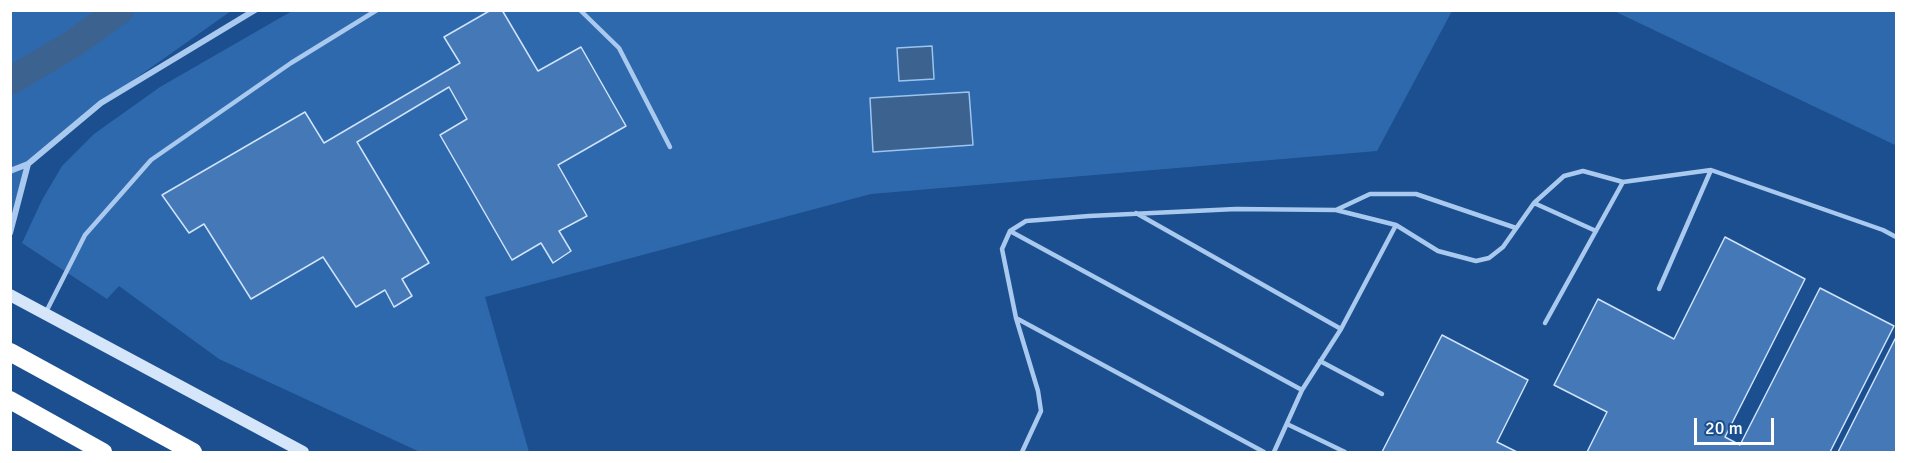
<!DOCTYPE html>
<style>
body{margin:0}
#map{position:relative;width:1907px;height:463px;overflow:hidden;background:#1b4f8f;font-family:Signika,sans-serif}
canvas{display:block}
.frame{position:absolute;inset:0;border:12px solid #fff;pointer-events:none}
.scale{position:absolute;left:1694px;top:418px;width:80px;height:27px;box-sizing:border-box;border:3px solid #fff;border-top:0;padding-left:8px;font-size:18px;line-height:21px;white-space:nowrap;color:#fff;-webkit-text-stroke:4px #1b4f8f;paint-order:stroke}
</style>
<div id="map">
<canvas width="1907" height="463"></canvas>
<div class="frame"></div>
<div class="scale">20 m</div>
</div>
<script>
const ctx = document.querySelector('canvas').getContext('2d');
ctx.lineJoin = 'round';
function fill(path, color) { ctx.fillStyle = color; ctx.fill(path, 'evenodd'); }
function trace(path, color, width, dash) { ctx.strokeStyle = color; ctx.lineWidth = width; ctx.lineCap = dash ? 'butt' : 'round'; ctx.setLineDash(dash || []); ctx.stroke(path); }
const green = new Path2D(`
 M11,11h220l-130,92 -75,60 -15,64z
 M292,11h1160l-75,140 -506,43 -386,103 44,155h-109l-201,-93 -100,-73 -12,13 -85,-56 20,-43 20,-34 32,-32 66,-47z
 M1614,11h282v135l-1,-1z`);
const water = new Path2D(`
 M932,46l2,33 -35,2 -2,-33z
 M969,92l4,53 -100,7 -3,-54z`);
const canal = new Path2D(`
 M10,81l61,-36 49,-35`);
const building = new Path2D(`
 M491,10h11l36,61 43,-24 45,79 -68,39 29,51 -28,15 12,20 -18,12 -12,-20 -29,17 -72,-125 27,-16 -18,-32 -92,55 72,121 -27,16 10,17 -18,11 -9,-17 -29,17 -33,-50 -72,42 -47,-75 -15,9 -27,-38 143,-83 19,31 136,-80 -16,-26z
 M1725,237l80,42 -80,158 15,8 80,-157 74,38 -64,126h-243l20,-40 -53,-27 44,-86 76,40z
 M1442,335l86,45 -31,62 20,10h-135z
 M1896,337v115h-58z`);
const lane = new Path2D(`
 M580,10l39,38 51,99
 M1534,203l62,28
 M1336,210l34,-16h46l100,34
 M1136,213l205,116
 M1010,231l292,159
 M1659,289l52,-119
 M45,314l40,-79 66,-75 140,-97 86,-53
 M1016,318l248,134
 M1545,323l78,-141
 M1320,361l62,33
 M1287,424l58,28
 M1022,452l19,-41 -3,-20 -22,-73 -14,-69 8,-18 16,-10 63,-5 147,-7 100,1 60,15 42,26 38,10 13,-3 14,-11 31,-44 30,-27 19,-5 40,11 88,-12 172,60 13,7
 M1274,452l28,-62 39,-61 55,-104`);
const street = new Path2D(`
 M10,171l18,-7 73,-61 154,-93
 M10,233l18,-69`);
const secondary = new Path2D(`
 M10,295l293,157`);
const highway = new Path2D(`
 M10,352l183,100
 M10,400l93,52`);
fill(green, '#2e69ad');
fill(water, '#3c6290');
trace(water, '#9cc4f0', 1.5);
trace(canal, '#3c6290', 28);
fill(building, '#4478b7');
trace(building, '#cfe3fa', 1.5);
trace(lane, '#a9c9ee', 4.5);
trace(street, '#a9c9ee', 6);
trace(secondary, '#d6e6fa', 12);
trace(highway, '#fff', 18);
</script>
